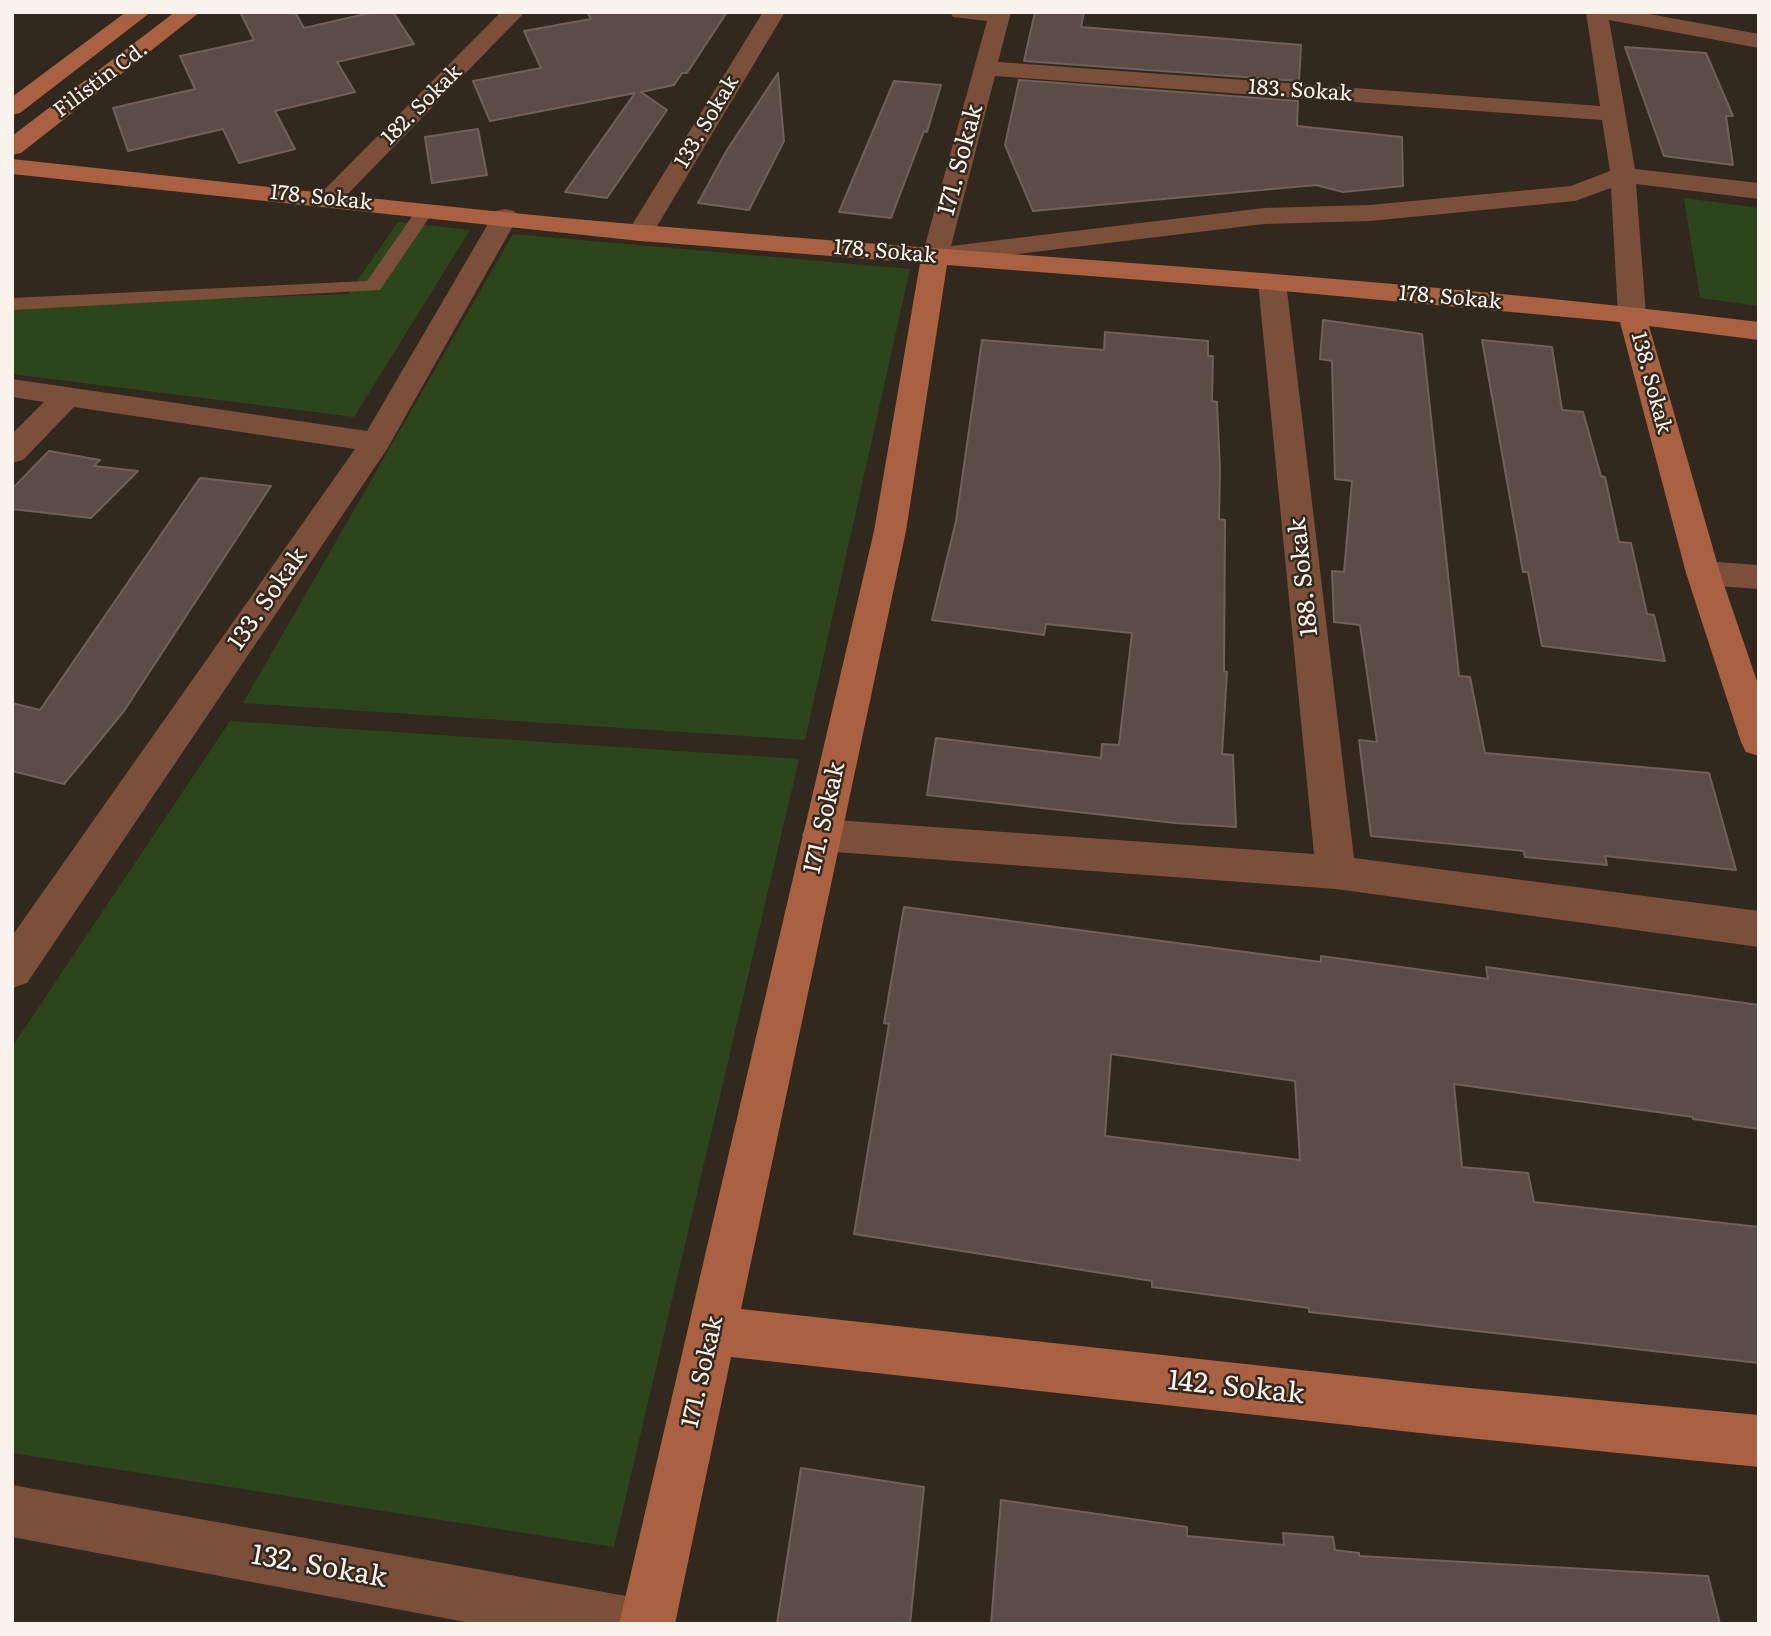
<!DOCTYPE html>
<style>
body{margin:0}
#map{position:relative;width:1771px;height:1636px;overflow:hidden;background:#32291e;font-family:Literata,serif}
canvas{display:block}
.frame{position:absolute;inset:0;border:14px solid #f9f3ec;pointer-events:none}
</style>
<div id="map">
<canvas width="1771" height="1636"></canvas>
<div class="frame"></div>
</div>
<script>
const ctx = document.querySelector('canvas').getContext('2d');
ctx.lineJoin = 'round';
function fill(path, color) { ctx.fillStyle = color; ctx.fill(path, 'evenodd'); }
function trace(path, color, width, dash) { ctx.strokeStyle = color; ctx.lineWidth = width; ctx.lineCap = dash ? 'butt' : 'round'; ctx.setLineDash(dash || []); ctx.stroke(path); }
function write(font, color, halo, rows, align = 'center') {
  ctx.font = font + ' Literata,serif'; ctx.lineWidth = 5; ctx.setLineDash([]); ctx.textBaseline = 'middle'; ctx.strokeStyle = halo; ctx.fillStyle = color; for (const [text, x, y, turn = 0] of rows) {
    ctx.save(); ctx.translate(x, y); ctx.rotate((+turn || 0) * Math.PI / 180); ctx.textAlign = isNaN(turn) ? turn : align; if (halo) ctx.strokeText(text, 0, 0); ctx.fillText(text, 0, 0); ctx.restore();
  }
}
const green = new Path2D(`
 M1684,198l75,10v98l-59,-8z
 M398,222l72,8 -116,187 -342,-43v-68l336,-12z
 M513,234l397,35 -105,471 -562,-37z
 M230,721l569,38 -185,788 -602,-94v-406z`);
const building = new Path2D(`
 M240,12h55l9,16 70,-16h19l21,32 -77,18 18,30 -80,19 20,38 -56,14 -16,-34 -95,22 -15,-43 82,-19 -15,-33 74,-16z
 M587,12h140l-40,61h-5l-8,12 -33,7 26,18 -60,88 -42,-6 70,-99 -145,28 -17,-40 68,-13 -17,-37 67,-12z
 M1035,12h49l-3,15 220,18 -2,36 -275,-20z
 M1625,47l81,6 27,63h-7l7,49 -69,-9z
 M778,73l6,68 -35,69 -51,-7 29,-53z
 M1019,80l279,21 -1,25 105,11 1,49 -60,6 -27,-7 -283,26 -28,-66z
 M894,81l47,4 -14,47 -3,-1 -33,87 -52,-6z
 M478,129l9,46 -55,8 -7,-46z
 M1323,320l99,14 37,342 11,1 15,76 224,20 27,97 -131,-14 2,9 -82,-8 -1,-6 -153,-15 -12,-96 18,2 -17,-117 -26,-3 -2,-51 12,1 8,-91 -17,-2 -3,-118 -12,-2z
 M1105,332l103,9v15h5l-1,45 5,1 3,67 -1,50 6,1 -1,151 3,1 -5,82 11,1 3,72 -61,-4 -248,-28 9,-57 165,20 1,-14 17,1 13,-112 -86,-9 -2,11 -112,-15 24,-99 26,-181 122,10z
 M1482,340l70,7 10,63 21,2 18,64 4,1 14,65 12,1 16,71 7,1 11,46 -123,-15 -14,-74h-5z
 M49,451l51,9 -6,6 44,5 -47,47 -79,-9v-20z
 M200,478l71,8 -147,225 -60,73 -52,-13v-68l28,7z
 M904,907l417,55v-6l167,23 -2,-12 273,38v124l-66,-10v-2l-239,-33 8,83 66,6 6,29 225,25v136l-450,-51v-4l-157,-21v-6l-298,-47 35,-210 -5,-1zM1111,1054l184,27 5,79 -195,-24z
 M801,1468l123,19 -14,137h-133z
 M1001,1500l186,27v9l97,9 -1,-12 50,4 2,13 24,3v3l349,20 12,48h-729z`);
const lane = new Path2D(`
 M426,204l9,5 -55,81 -368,20v-12l355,-17 53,-76z`);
const street = new Path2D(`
 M501,12h24l-186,191 -9,3 -9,-3 -4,-5 4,-5z
 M763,12h22l-132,221 -4,6 -9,2 -9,-2 -4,-6z
 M950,12h61l-13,50 602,44 -14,-94h52l121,22v14l-150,-28 26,149 124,14v16l-123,-15 10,131 -4,6 -10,2 -10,-2 -4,-6 -7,-127 -36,13 -205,20 -106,3 -329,40 -9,-2 -4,-6 65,-235 -34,-4zM995,76l607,44 8,51 -39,15 -201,19 -106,3 -313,38z
 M505,209l9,2 4,6 -131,232 -360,534 -15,5v-52l343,-487 -281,-42 -51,53 -11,3v-29l32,-32 -32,-5v-18l355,52 125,-214 4,-6z
 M1272,274l10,2 4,6 68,576 405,53v36l-423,-58 -515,-38 -14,-5 -5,-11 5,-11 14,-5 493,35 -56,-572 4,-6z
 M1703,561l56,4v24l-56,-4 -12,-4 -5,-8 5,-8z
 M12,1485l614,111 20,8 8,20h-178l-464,-87z`);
const secondary = new Path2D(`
 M126,12h25l-131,101 -8,2v-18z
 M175,12h25l-179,141 -9,2v-19z
 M12,159c211,22 421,48 631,66 372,32 745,51 1116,97v18l-110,-14 71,247 39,114v69l-13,-4 -5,-10 -55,-169 -66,-251 -348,-32 -325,-25 -41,266 -165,778 697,76 321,30v52l-321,-32 -707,-78 -56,267h-56l255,-1093 46,-268 -280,-22 -628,-67z`);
const farStreetnames = [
 ["Filistin Cd.",101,80,-37],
 ["183. Sokak",1300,91,4],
 ["182. Sokak",422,105,-45],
 ["133. Sokak",707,122,-59],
 ["178. Sokak",321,198,6],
 ["178. Sokak",885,252,5],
 ["178. Sokak",1450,298,5],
 ["138. Sokak",1651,383,75]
];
const streetNames = [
 ["171. Sokak",961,160,-75],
 ["188. Sokak",1304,577,-96],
 ["133. Sokak",268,599,-55],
 ["171. Sokak",825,818,-77],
 ["171. Sokak",703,1372,-77]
];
const nearStreetnames = [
 ["142. Sokak",1236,1388,6],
 ["132. Sokak",319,1567,10]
];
fill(green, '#2c451b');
fill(building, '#5b4d46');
trace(building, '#70605a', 2);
fill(lane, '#7c4f3b');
fill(street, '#7c4f3b');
fill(secondary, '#a96141');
write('21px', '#f9f3ec', '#32291e', farStreetnames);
write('24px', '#f9f3ec', '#32291e', streetNames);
write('28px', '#f9f3ec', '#32291e', nearStreetnames);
</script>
